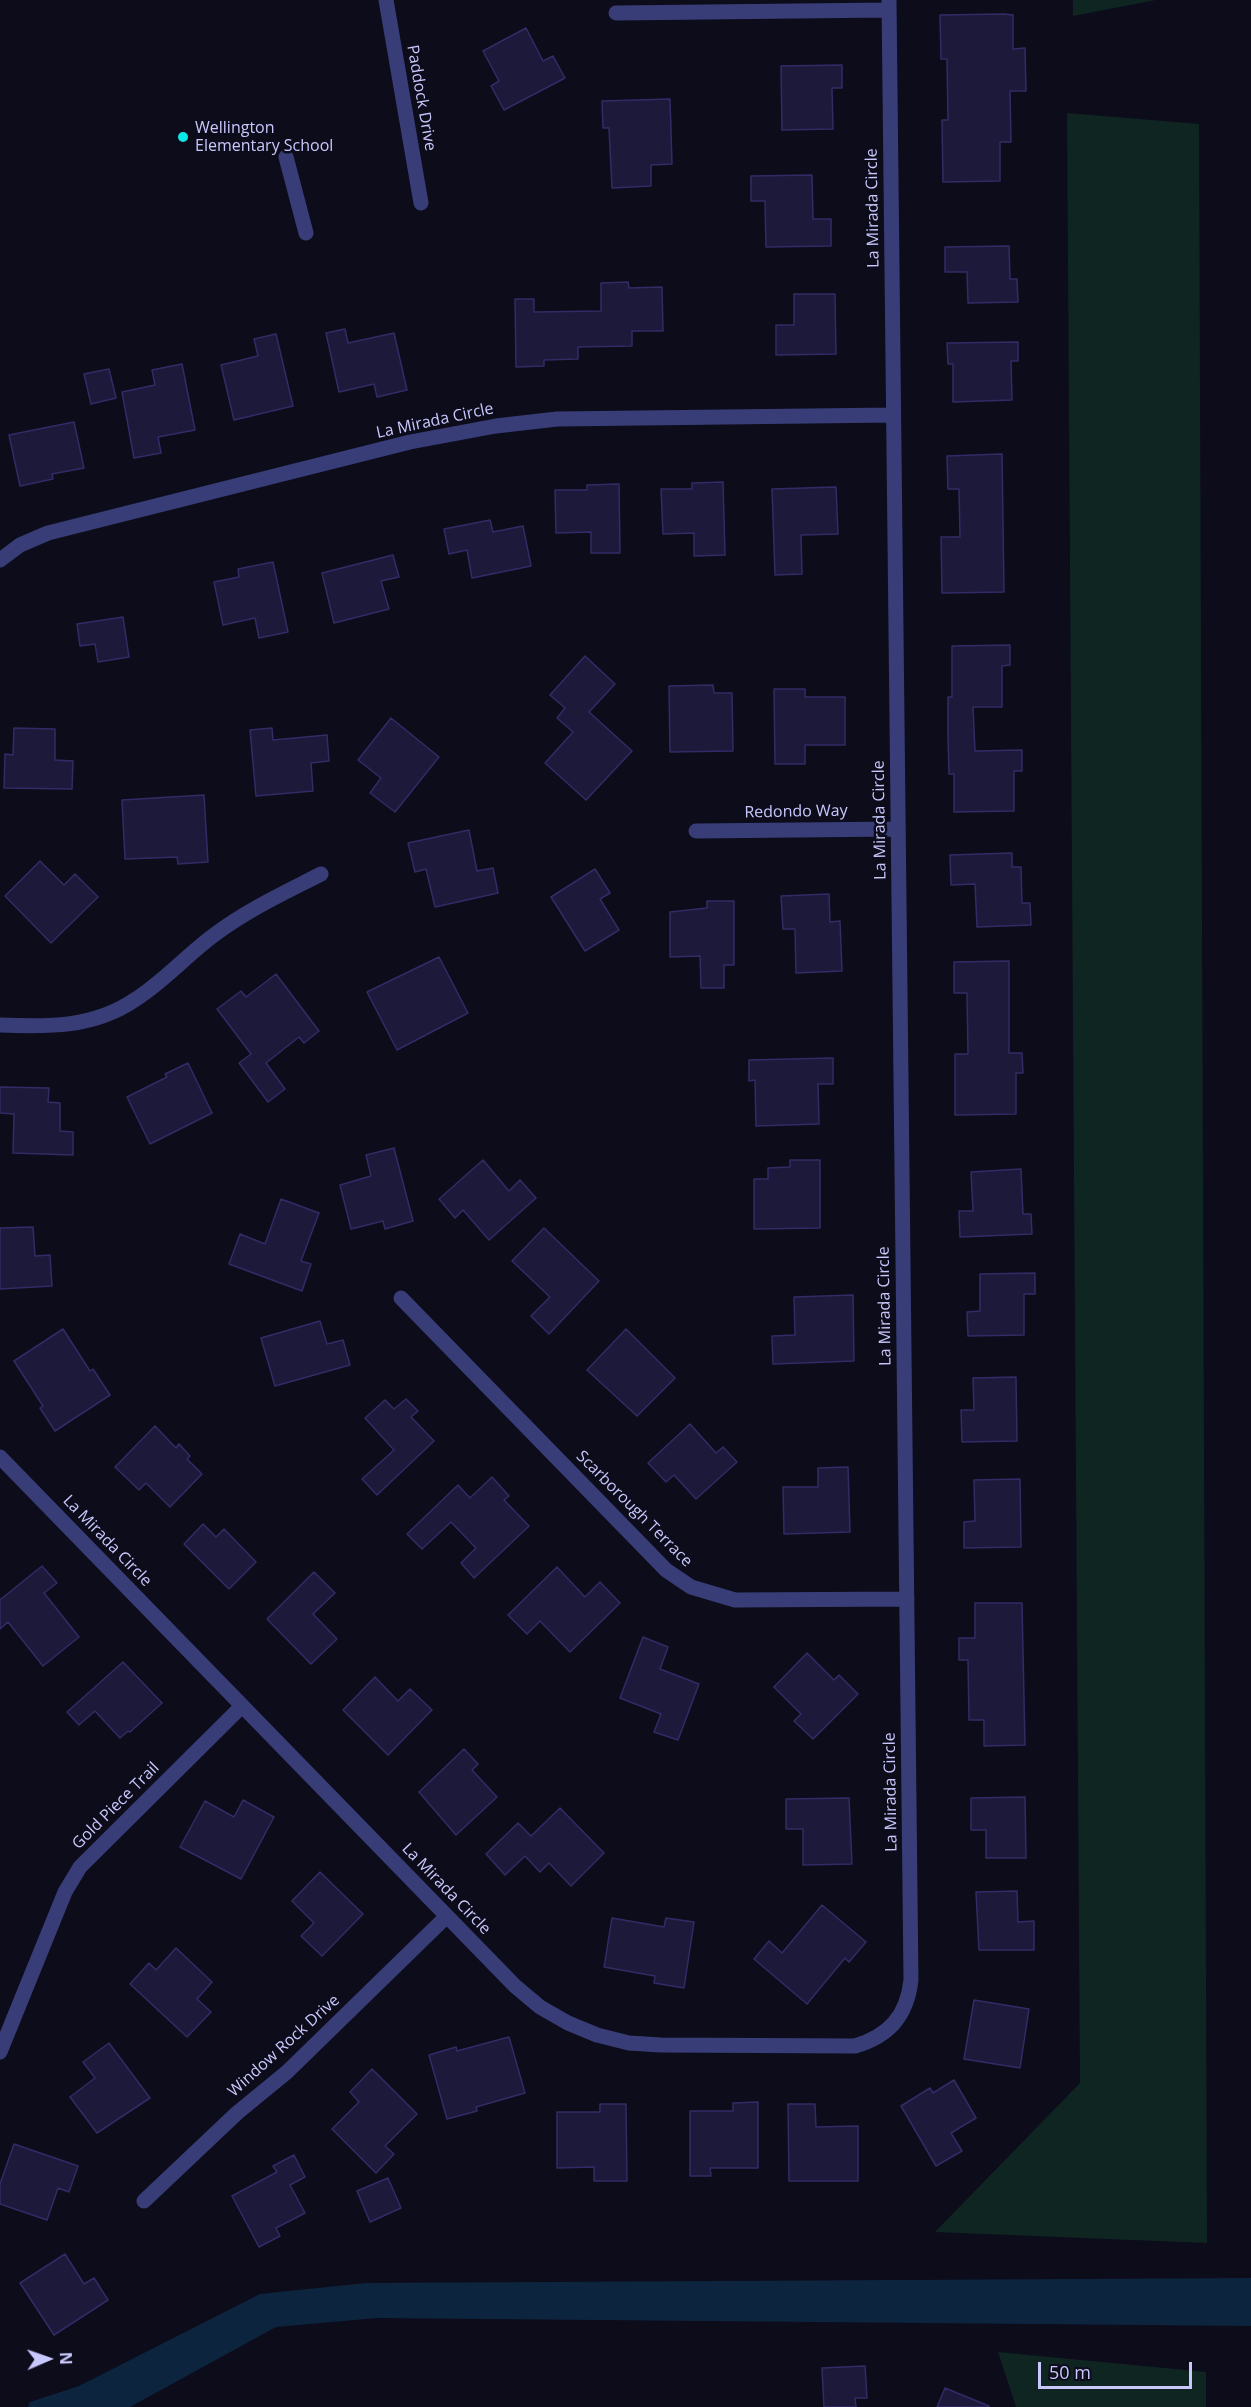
<!DOCTYPE html>
<style>
body{margin:0}
#map{position:relative;width:1251px;height:2407px;overflow:hidden;background:#0d0c1b;font-family:"Open Sans",sans-serif}
canvas{display:block}
.north{position:absolute;left:18px;top:2329px;width:60px;height:60px;-webkit-text-stroke:4px #0d0c1b;paint-order:stroke;rotate:88deg;font-size:16px;font-weight:700;line-height:24px;text-align:center;color:#c9c8fd}
.north::after{content:'';display:block;margin:auto;width:21px;height:27px;background:#c9c8fd;clip-path:polygon(50% 0,100% 100%,50% 72%,0 100%)}
.scale{position:absolute;left:1038px;top:2362px;width:154px;height:27px;box-sizing:border-box;border:3px solid #c9c8fd;border-top:0;padding-left:8px;font-size:18px;line-height:21px;white-space:nowrap;color:#c9c8fd;-webkit-text-stroke:4px #0d0c1b;paint-order:stroke}
</style>
<div id="map">
<canvas width="1251" height="2407"></canvas>
<div class="north">N</div>
<div class="scale">50 m</div>
</div>
<script>
const ctx = document.querySelector('canvas').getContext('2d');
ctx.lineJoin = 'round';
function fill(path, color) { ctx.fillStyle = color; ctx.fill(path, 'evenodd'); }
function trace(path, color, width, dash) { ctx.strokeStyle = color; ctx.lineWidth = width; ctx.lineCap = dash ? 'butt' : 'round'; ctx.setLineDash(dash || []); ctx.stroke(path); }
function write(font, color, halo, rows, align = 'center') {
  ctx.font = font + ' "Open Sans",sans-serif'; ctx.lineWidth = 5; ctx.setLineDash([]); ctx.textBaseline = 'middle'; ctx.strokeStyle = halo; ctx.fillStyle = color; for (const [text, x, y, turn = 0] of rows) {
    ctx.save(); ctx.translate(x, y); ctx.rotate((+turn || 0) * Math.PI / 180); ctx.textAlign = isNaN(turn) ? turn : align; if (halo) ctx.strokeText(text, 0, 0); ctx.fillText(text, 0, 0); ctx.restore();
  }
}
const green = new Path2D(`
 M1073,0h83l-83,16z
 M1067,113l132,11 8,2119 -272,-11 145,-149z
 M998,2352l208,20v35h-190z`);
const water = new Path2D(`
 M1251,2278v48l-874,-8 -101,9 -146,80h-102l2,-5 49,-16 181,-92 106,-11z`);
const building = new Path2D(`
 M1004,14l9,1v34l12,-1 1,43h-16l1,51h-11v39l-57,1 -1,-62h6l-1,-61h-6l-1,-44z
 M526,28l17,33 10,-5 12,22 -61,32 -13,-24 8,-5 -16,-30z
 M842,65v23h-10l1,41 -51,1 -1,-64z
 M670,99l2,65 -21,1v21l-39,2 -3,-60h-6l-1,-27z
 M812,175l1,44h18v27l-65,1 -1,-46h-14v-25z
 M1009,246l1,33h7l1,23 -50,1 -1,-31h-22v-25z
 M628,282l1,6 33,-1 1,44h-31v15l-54,1v12l-34,1v6l-28,1 -1,-68h19v13l67,-1v-28z
 M794,294h41l1,60 -60,1v-30h18z
 M345,329l3,14 46,-10 13,57 -30,7 -3,-13 -35,8 -13,-59z
 M276,334l17,72 -59,14 -13,-55 37,-9 -4,-17z
 M1018,342v19h-7l1,39 -59,2v-38h-5l-1,-21z
 M182,364l13,66 -37,7 3,16 -27,5 -12,-66 33,-7 -3,-15z
 M109,369l7,29 -25,6 -7,-30z
 M74,422l10,46 -32,6 1,5 -33,7 -11,-51z
 M1002,454l2,138 -62,1 -1,-56h19l-1,-48h-11l-1,-33z
 M723,482l2,73 -31,1v-23l-31,1 -2,-45h31v-6z
 M619,484l1,69h-29v-21l-35,1 -1,-43h32v-5z
 M836,487l2,47 -37,1 1,39 -27,1 -3,-86z
 M490,520l3,12 30,-6 8,40 -59,12 -5,-28 -18,4 -5,-25z
 M393,555l6,22 -18,4 8,28 -55,14 -12,-50z
 M273,562l15,70 -29,6 -4,-20 -32,7 -9,-43 25,-5 -1,-8z
 M123,617l6,40 -31,5 -3,-18 -15,2 -3,-22z
 M1010,645v20l-8,1v41h-29l2,44 47,-1v21h-8v40l-60,1v-38h-5l-1,-38v-39h4v-51z
 M585,656l30,28 -26,28 43,39 -46,49 -41,-37 28,-31 -16,-14 8,-10 -15,-13z
 M713,685l1,8h18l1,58 -63,1 -1,-66z
 M774,689h31v8h40v48h-40v19h-30z
 M391,718l48,39 -44,55 -25,-19 11,-15 -23,-18z
 M14,728l41,1v31l18,1 -1,28 -68,-1 1,-34 8,1z
 M272,728l1,12 54,-5 2,26 -18,2 2,28 -57,5 -6,-66z
 M204,795l4,67 -30,2 -1,-7 -52,2 -3,-59z
 M469,830l8,41 16,-3 5,25 -63,14 -9,-38 -11,3 -7,-29z
 M1012,853v14h9l1,36h8l1,22 -54,2 -2,-43 -24,1 -1,-30z
 M40,861l24,24 11,-11 23,23 -47,46 -46,-47z
 M595,869l15,24 -10,6 19,31 -34,21 -34,-54z
 M829,894l1,28 10,-1 2,50 -46,2 -1,-44h-12l-2,-33z
 M707,901h27v64h-10v23h-23l-1,-32 -30,1v-45l37,-4z
 M439,957l29,56 -71,37 -30,-58z
 M1009,961v92h13l1,20h-7v41l-61,1v-61h13l-1,-61h-13v-31z
 M276,974l43,57 -15,12 -5,-6 -33,26 19,26 -17,13 -29,-39 12,-9 -34,-45 24,-18 5,6z
 M833,1058v26h-15l1,40 -63,2 -1,-46 -6,1v-21z
 M188,1063l24,50 -62,31 -23,-47 40,-20 -2,-3z
 M0,1087l49,1 -1,14 12,1v28l13,1v23l-60,-2 1,-39 -14,-1z
 M394,1148l19,73 -28,8 -2,-8 -32,8 -11,-44 31,-9 -5,-21z
 M483,1160l26,31 11,-11 16,18 -47,42 -26,-30 -8,8 -16,-19z
 M790,1160h30v68l-66,1v-50h14v-11l22,-1z
 M1021,1169l2,45h8l1,20 -72,3 -1,-26h14l-2,-39z
 M281,1199l38,14 -18,48 10,3 -9,27 -73,-27 11,-30 25,10z
 M33,1227l2,29 15,-1 2,31 -52,3v-61z
 M544,1228l55,53 -50,53 -18,-18 19,-19 -38,-36z
 M1035,1273v21h-11v41l-56,1 -1,-24 13,-1v-37z
 M853,1295l1,66 -81,3 -1,-28 23,-1 -1,-38z
 M320,1321l7,23 16,-4 7,25 -75,21 -14,-48z
 M63,1329l27,42 3,-2 17,26 -55,36 -15,-23 3,-2 -29,-45z
 M626,1329l49,49 -38,38 -50,-46z
 M1016,1377l1,64 -55,1 -1,-32h13l-1,-32z
 M406,1399l12,12 -7,6 23,24 -57,54 -15,-16 32,-29 -29,-32 20,-18 9,9z
 M690,1424l26,29 7,-6 14,15 -41,37 -22,-24 -8,7 -18,-19z
 M155,1426l21,22 3,-4 11,12 -3,3 15,15 -32,33 -24,-24 -7,7 -24,-23z
 M848,1467l2,65 -66,2 -1,-47h35v-19z
 M492,1477l17,19 -5,4 25,26 -55,52 -13,-15 15,-15 -25,-26 -29,27 -15,-15 51,-49 12,13z
 M1020,1479l1,68 -57,1v-26l11,-1 -1,-41z
 M203,1524l13,13 8,-8 32,33 -27,27 -45,-45z
 M42,1566l15,17 -13,10 35,44 -36,29 -35,-44 -8,7v-29z
 M557,1567l28,30 15,-15 20,21 -50,49 -30,-31 -13,13 -19,-19z
 M314,1572l21,21 -22,21 24,25 -26,25 -44,-45z
 M975,1603h47l3,142 -41,1v-26h-15l-1,-60h-9v-22h16z
 M643,1637l25,10 -8,22 39,15 -21,56 -24,-8 7,-18 -41,-16z
 M807,1653l27,27 5,-5 19,19 -45,45 -19,-18 7,-7 -27,-27z
 M123,1662l39,41 -32,29 -2,-1 -8,7 -25,-27 -16,14 -12,-13z
 M375,1677l23,24 12,-12 22,21 -44,45 -45,-45z
 M464,1749l14,15 -6,6 25,27 -41,38 -37,-43z
 M1025,1797l1,61h-40v-28h-15v-32z
 M849,1798l3,66 -49,1v-36h-17v-30z
 M243,1800l31,17 -33,62 -61,-32 25,-46 29,16z
 M560,1808l44,45 -33,33 -22,-23 -9,9 -15,-16 -20,19 -19,-21 32,-31 13,13z
 M320,1872l43,42 -41,42 -21,-20 13,-13 -22,-22z
 M1017,1891l1,31 16,-1v29h-55l-3,-58z
 M822,1905l44,37 -17,20 -4,-4 -38,46 -53,-45 15,-18 13,12z
 M612,1918l52,9 2,-9 28,4 -10,66 -30,-5 1,-7 -51,-9z
 M176,1948l36,34 -15,17 14,13 -24,25 -57,-53 19,-21 7,7z
 M974,2000l55,9 -9,59 -56,-9z
 M509,2037l16,56 -49,14 1,4 -30,8 -18,-64 27,-8 1,4z
 M109,2043l41,55 -53,35 -27,-36 25,-19 -12,-16z
 M372,2069l45,45 -32,32 9,8 -18,19 -44,-44 27,-27 -9,-10z
 M954,2080l22,38 -25,15 11,18 -26,15 -35,-60 29,-18 3,5z
 M758,2102v66h-48l1,8h-21v-65h43v-8z
 M600,2104h26l1,77h-33v-14l-37,1v-56h43z
 M788,2104h27l1,23 42,-1v55h-69z
 M14,2144l64,22 -9,26 -11,-4 -11,32 -47,-16v-20z
 M294,2155l11,22 -15,8 15,28 -29,15 4,8 -21,11 -27,-51 45,-24 -4,-6z
 M388,2178l13,30 -31,14 -13,-31z
 M65,2254l19,30 10,-6 14,22 -54,35 -34,-52z
 M865,2366l2,32h-12l1,9h-32l-2,-39z
 M945,2388l44,18v1h-52z`);
const minor = new Path2D(`
 M386,0l35,203
 M616,13l273,-3
 M286,157l20,76
 M0,560l20,-15 28,-12 362,-91 86,-16 61,-7 336,-4
 M696,831l202,-2
 M0,1025c48,2 94,3 136,-26 28,-18 51,-44 78,-64 33,-25 70,-42 107,-61
 M401,1298l265,272 25,17 44,13 172,-1
 M0,1457l515,529 25,21 28,16 29,12 32,8 32,2 194,1c34,-10 52,-30 56,-66l-22,-1980
 M0,2052l65,-160 15,-25 162,-161
 M144,2201l93,-88 50,-41 160,-156`);
const markers = [
 [183,137,6,"#0ae7e7"]
];
const streetNames = [
 ["Paddock Drive",421,98,80],
 ["La Mirada Circle",873,208,-91],
 ["La Mirada Circle",435,421,-12],
 ["Redondo Way",796,812,-1],
 ["La Mirada Circle",880,820,-91],
 ["La Mirada Circle",885,1306,-91],
 ["Scarborough Terrace",634,1509,45],
 ["La Mirada Circle",107,1541,46],
 ["La Mirada Circle",891,1792,-91],
 ["Gold Piece Trail",116,1806,-45],
 ["La Mirada Circle",446,1889,46],
 ["Window Rock Drive",284,2046,-42]
];
const poiNames = [
 ["Wellington",195,128],
 ["Elementary School",195,146]
];
fill(green, '#0f2522');
fill(water, '#0d243e');
fill(building, '#1c193b');
trace(building, '#312c66', 1.5);
trace(minor, '#383d78', 15);
for (const [x, y, r, color] of markers) { const dot = new Path2D(); dot.arc(x, y, r, 0, 2 * Math.PI); ctx.fillStyle = color; ctx.fill(dot); trace(dot, '#0d0c1b', 2); }
write('16px', '#c9c8fd', '#0d0c1b', streetNames);
write('16px', '#c9c8fd', '#0d0c1b', poiNames, 'left');
</script>
